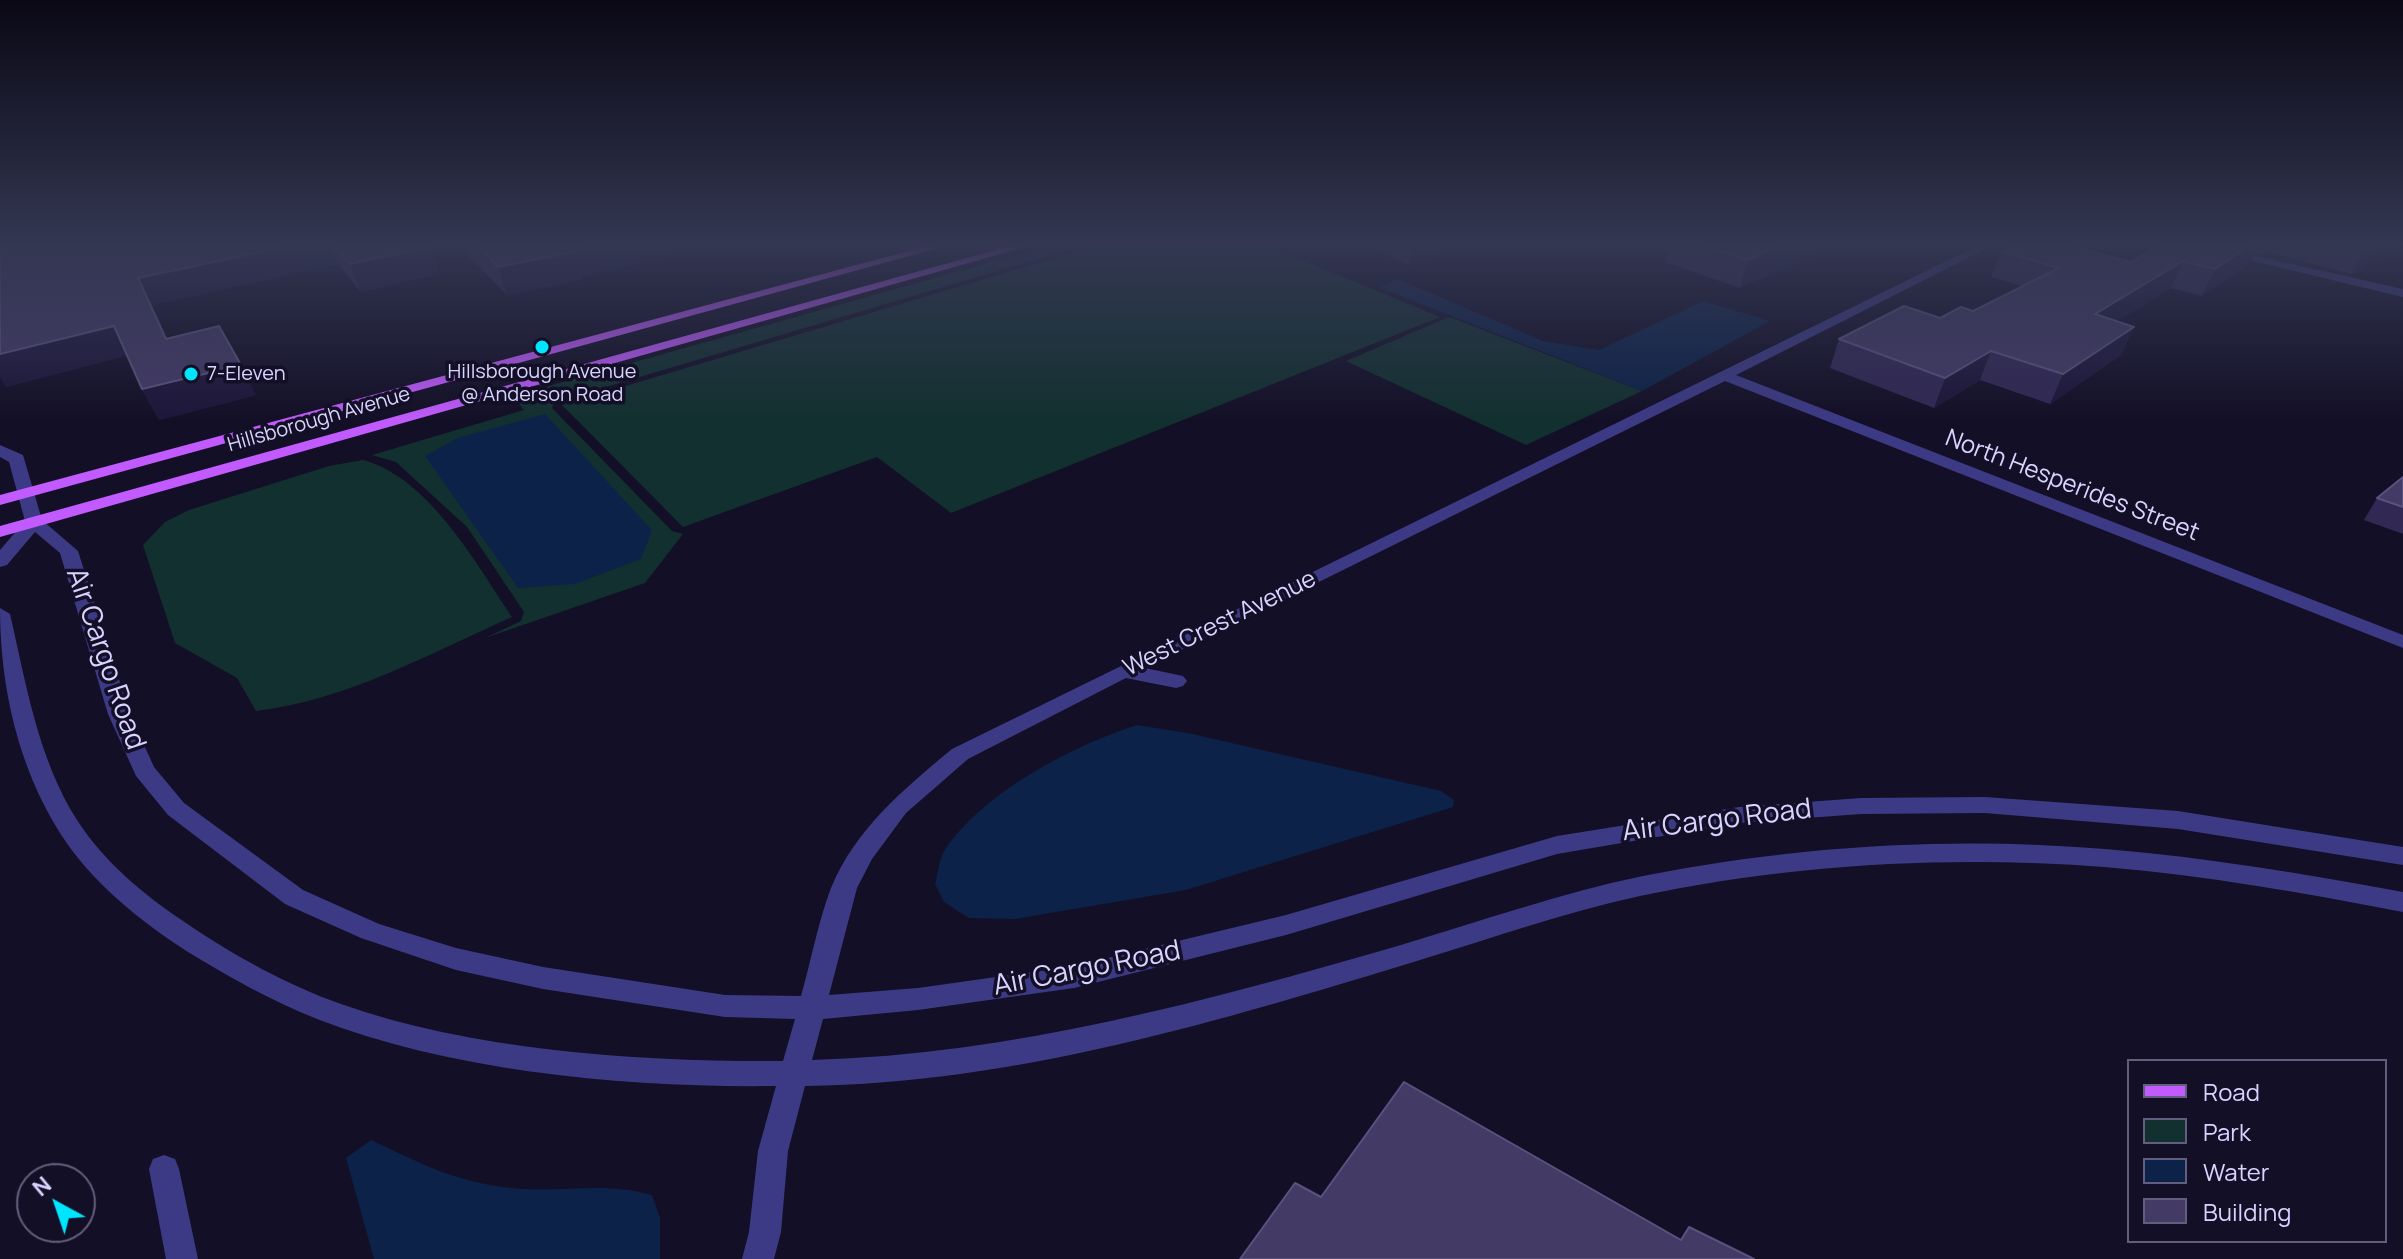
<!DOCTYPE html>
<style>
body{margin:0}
#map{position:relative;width:2403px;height:1259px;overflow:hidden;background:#130f26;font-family:Manrope,sans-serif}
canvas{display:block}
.legend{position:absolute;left:2127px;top:1059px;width:260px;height:184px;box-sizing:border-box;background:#130f26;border:2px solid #625e7d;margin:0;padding:10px 14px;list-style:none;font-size:24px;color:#d9d4ff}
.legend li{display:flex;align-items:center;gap:16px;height:40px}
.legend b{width:40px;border:2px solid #625e7d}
.north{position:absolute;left:16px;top:1163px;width:80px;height:80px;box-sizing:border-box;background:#130f26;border:2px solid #625e7d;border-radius:50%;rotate:320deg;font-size:22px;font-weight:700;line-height:32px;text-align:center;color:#d9d4ff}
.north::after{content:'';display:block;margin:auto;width:28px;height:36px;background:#00e5ff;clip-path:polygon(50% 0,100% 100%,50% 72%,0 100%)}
</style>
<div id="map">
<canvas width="2403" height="1259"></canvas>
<ul class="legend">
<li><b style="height:10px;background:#c25bff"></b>Road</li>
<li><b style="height:22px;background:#12302f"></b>Park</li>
<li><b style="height:22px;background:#0c2248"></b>Water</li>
<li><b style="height:22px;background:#433a66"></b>Building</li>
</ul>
<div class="north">N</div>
</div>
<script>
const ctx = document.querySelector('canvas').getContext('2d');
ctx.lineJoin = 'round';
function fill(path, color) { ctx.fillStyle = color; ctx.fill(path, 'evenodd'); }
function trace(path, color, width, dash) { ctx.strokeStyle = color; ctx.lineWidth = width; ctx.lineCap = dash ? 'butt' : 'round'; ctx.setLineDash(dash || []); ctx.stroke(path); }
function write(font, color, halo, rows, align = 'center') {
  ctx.font = font + ' Manrope,sans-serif'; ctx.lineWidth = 7; ctx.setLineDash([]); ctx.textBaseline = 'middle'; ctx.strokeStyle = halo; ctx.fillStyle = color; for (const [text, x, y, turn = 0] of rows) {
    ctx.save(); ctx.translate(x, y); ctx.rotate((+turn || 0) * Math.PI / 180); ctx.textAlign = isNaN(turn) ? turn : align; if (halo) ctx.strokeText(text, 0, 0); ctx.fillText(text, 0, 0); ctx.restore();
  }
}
const green = new Path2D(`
 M1046,247h32l-523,155 -3,6 120,123 11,3 -38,49 -160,55 36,-17 3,-9 -57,-85 -71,-65 -24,-7 152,-45 -11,-14z
 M1092,247h178l170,70 -489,196 -74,-56 -194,70 -121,-122z
 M1449,317l193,74 -116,54 -180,-84z
 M363,460c65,17 113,103 149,157 -83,37 -165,83 -256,94l-19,-33 -62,-35 -32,-98 22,-23 24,-12 140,-44z`);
const water = new Path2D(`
 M1398,279l145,62 56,9 104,-49 67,20 -128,70 -264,-104z
 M545,414l107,116 -11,29 -66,25 -57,4 -93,-132 33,-18z
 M1137,725l51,8 253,58 13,9 -1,7 -267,83 -171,29 -46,-1 -25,-16 -9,-18c3,-11 4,-27 11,-36 40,-57 126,-102 191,-123z
 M371,1140c49,23 84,42 140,48 47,5 94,-7 141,7l8,23v41h-286l-28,-101z`);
const minor = new Path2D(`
 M1975,247h15l-254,128 667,260v13l-678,-267 -580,287 38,8 4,5 -4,5 -7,2 -50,-10 -158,81 -62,54 -34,46 -15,29 -28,107 89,-7 156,-22 212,-51 271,-79 182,-29 122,-9 124,-1 193,14 225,36v18l-225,-36 -193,-16 -124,1 -122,9 -182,31 -271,81 -212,53 -156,22 -95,9 -11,41c203,-6 395,-59 589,-115 80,-24 160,-52 242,-69 150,-30 310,-40 462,-27 100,8 199,25 298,43v20c-99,-19 -199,-37 -299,-45 -153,-12 -314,-3 -464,29 -75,16 -147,42 -220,64 -200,61 -403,123 -615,126l-17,65 -7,81 -7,27h-32l7,-27 9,-81 18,-65c-145,2 -323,-14 -459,-67 -45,-18 -88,-42 -129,-67 -48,-31 -97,-70 -128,-119 -42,-67 -60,-146 -60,-225l10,6c16,69 28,145 67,206 27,42 68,76 109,103 47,32 101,62 155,81 132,47 303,58 442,57l12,-42 -70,-2 -182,-28 -87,-19 -95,-32 -76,-34 -117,-89 -32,-39 -28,-62 -48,-161 -25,-21 -28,33 -7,2v-17l25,-29 -16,-59 -9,-5v-12l23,10 19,65 36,31 52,163 24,53 30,36 119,87 76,34 77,24 87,19 182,28 76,1c10,-35 17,-74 30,-108 24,-59 74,-100 121,-139z
 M2195,247h21l187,42v8z
 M164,1155l11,4 4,10 19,90h-32l-17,-90 4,-10z`);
const major = new Path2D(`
 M923,247h19l-942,258v-10z
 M1006,247h19l-1025,290v-11z`);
const wall = new Path2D(`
 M0,247h430l9,27 -78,18 -23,-28 -186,41 15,34 89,56 -97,25 -17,-31 -15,-34 -121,32z
 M464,247h240l-123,30 1,3 -75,15 -41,-42z
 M1368,247h94l-52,18z
 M1654,247h178l-92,41 -75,-26 3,-10z
 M2156,247h236l-40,27 -86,-22 -4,2 -7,-1 -5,10 -48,33 -31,-8 -54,33 17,6 -13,28 -71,49 -70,-24 -46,28 -104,-40 9,-29 134,-28 49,-25 -31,-9 10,-26 130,11z
 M2403,477v57l-39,-14 13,-22z`);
const shadedWall = new Path2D(`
 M285,247h46l7,17 -186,41 29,64 -43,-91z
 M430,247l9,27 -78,18 -11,-28z
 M586,247h118l-123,30 1,3 -75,15 -9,-28z
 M1412,247h50l-52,18z
 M1779,247h53l-92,41 7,-28z
 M2248,247h10l-8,16 -48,33 13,-27z
 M2366,247h26l-40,27z
 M2183,261l-12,27 -89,55 13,-29z
 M114,326l16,29 -124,32 -6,-10v-23z
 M2134,327l-13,28 -71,49 13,-30z
 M1991,351l-11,29 -46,28 11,-30z
 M241,365l15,30 -97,25 -17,-31z`);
const building = new Path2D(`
 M0,247h285l-147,31 28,61 53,-13 22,39 -99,24 -28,-63 -114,28z
 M335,247h95l-80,17z
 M478,247h108l-15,3 3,2 -76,15z
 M1706,247h73l-32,13z
 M2008,247h67l56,15 25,-15h92l-33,22 -32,-8 -88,53 39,13 -71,47 -72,-23 -46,27 -106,-39 65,-33 36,12 21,-11 12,4 86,-43 -58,-17z
 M2403,477v30l-26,-9z
 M1404,1082l277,158 8,-13 65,32h-514l55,-76 26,14z`);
const markers = [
 [542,347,8,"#00e5ff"],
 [191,374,8,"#00e5ff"]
];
const farPoinames = [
 ["Hillsborough Avenue",542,372],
 ["@ Anderson Road",542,395],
 ["7-Eleven",207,374,"left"]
];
const farStreetnames = [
 ["Hillsborough Avenue",319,420,-16]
];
const streetNames = [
 ["North Hesperides Street",2072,486,21],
 ["West Crest Avenue",1220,624,-26]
];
const nearStreetnames = [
 ["Air Cargo Road",105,659,71],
 ["Air Cargo Road",1717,821,-7],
 ["Air Cargo Road",1087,969,-11]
];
fill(green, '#12302f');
fill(water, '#0c2248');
fill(minor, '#3d3a85');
fill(major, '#c25bff');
fill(wall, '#312854');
fill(shadedWall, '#1d163a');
fill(building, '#433a66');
trace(building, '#5a527e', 2);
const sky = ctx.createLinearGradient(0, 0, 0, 423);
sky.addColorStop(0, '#0a0815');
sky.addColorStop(0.58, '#333752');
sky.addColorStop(1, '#33375200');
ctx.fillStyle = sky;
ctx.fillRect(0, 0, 2403, 423);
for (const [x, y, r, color] of markers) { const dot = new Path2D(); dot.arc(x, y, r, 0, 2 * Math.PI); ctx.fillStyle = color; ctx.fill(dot); trace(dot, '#130f26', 3); }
write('20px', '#d9d4ff', '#130f26', farPoinames);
write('20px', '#d9d4ff', '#130f26', farStreetnames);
write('24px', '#d9d4ff', '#130f26', streetNames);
write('28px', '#d9d4ff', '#130f26', nearStreetnames);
</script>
